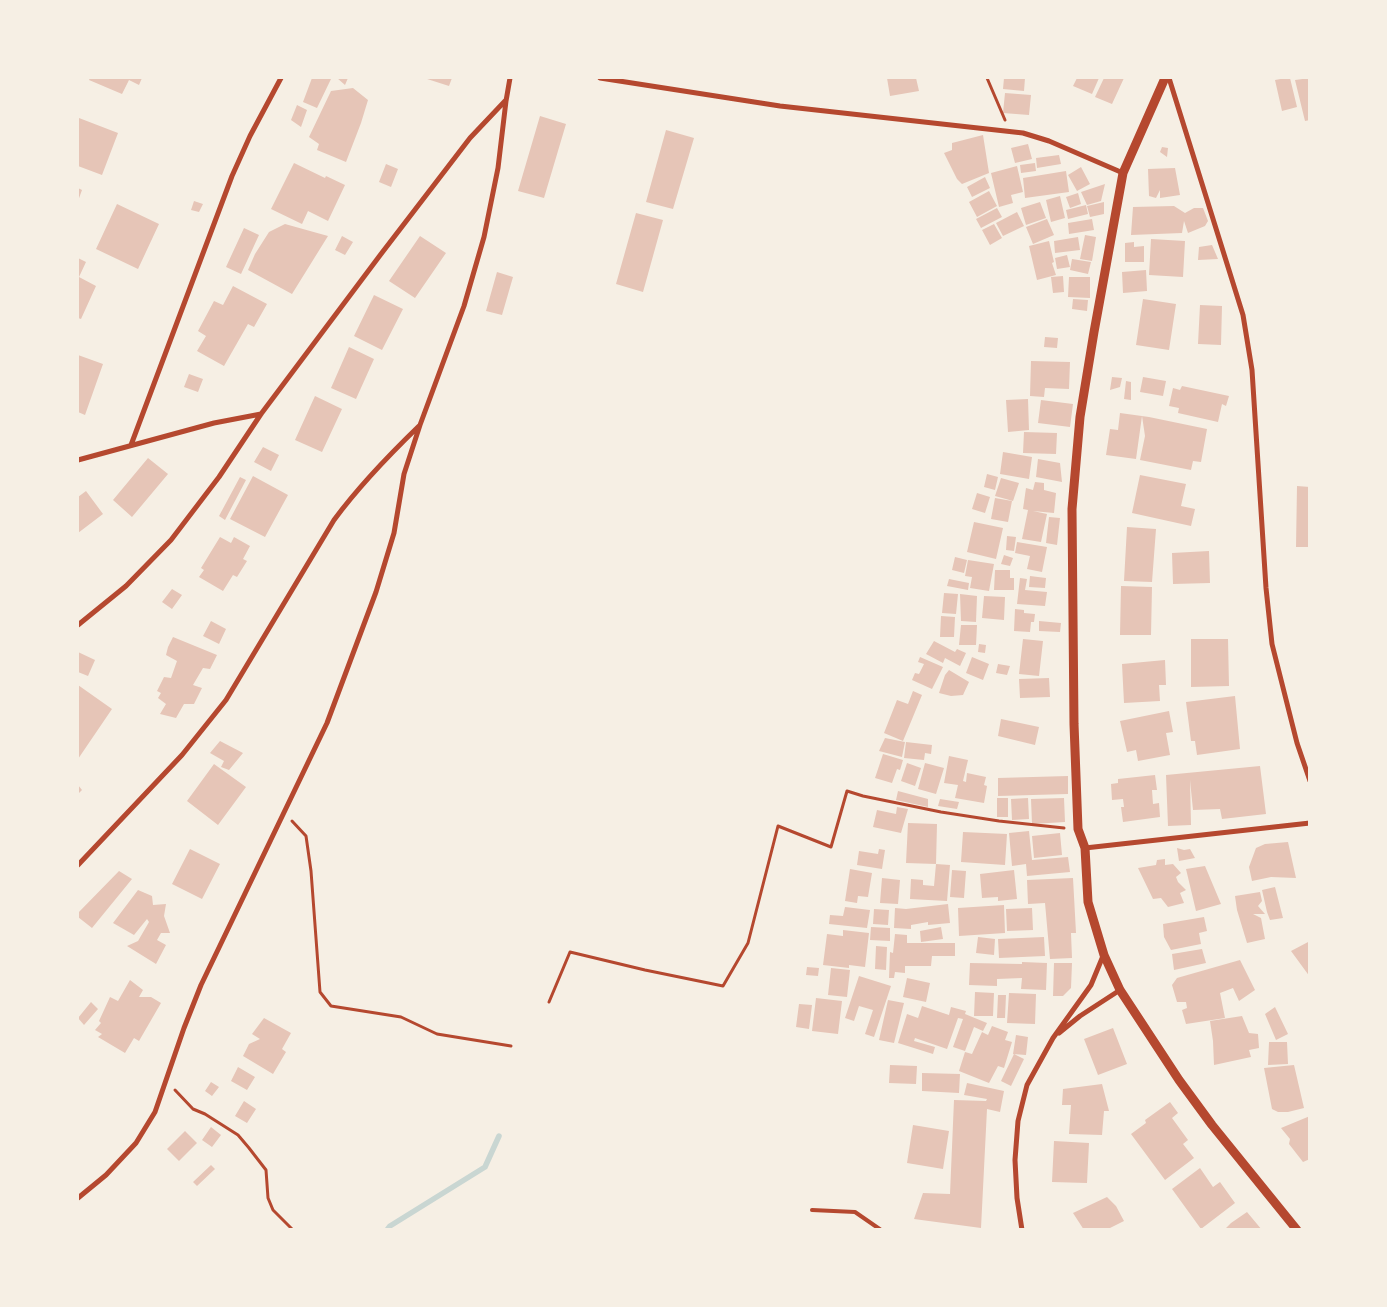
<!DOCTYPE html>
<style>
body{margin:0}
#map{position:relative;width:1387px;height:1307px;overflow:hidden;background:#f6efe4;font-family:"Titillium Web",sans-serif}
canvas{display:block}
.frame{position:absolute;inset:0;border:79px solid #f6efe4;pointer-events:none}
</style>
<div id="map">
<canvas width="1387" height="1307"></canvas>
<div class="frame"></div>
</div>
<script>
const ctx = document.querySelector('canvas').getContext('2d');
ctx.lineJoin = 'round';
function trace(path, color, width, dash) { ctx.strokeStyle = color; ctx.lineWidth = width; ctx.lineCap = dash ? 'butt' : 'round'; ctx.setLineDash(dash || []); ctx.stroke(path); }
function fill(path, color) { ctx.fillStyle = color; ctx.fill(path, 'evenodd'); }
const stream = new Path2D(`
 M387,1230l3,-4 95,-59 14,-31`);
const building = new Path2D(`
 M90,78h52l-3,7 -10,-5 -7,14 -33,-14z
 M312,78l19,1 -14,29 -14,-6z
 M337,78h11l-3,7z
 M424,78h28l-3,8z
 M887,78h29l3,13 -29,5z
 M1004,78h21l-1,13 -21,-2z
 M1077,78h22l-7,16 -19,-8z
 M1104,78h20l-12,26 -17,-7z
 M1286,78h4l7,29 -15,4 -7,-31z
 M1310,78v42l-5,1 -10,-41z
 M353,88l15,12 -7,23 -15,39 -29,-12 2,-6 -10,-7 22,-46z
 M1005,93l26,2 -2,20 -26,-2z
 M297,105l10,5 -6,17 -10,-7z
 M540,116l26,8 -22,74 -26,-7z
 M79,118l39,15 -16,42 -24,-9v-44z
 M666,130l28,8 -21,71 -27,-7z
 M983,135l6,38 -27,11 -5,-5 -13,-26 8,-3v-7z
 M1028,144l4,15 -17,4 -4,-15z
 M1162,147l6,1 -1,9 -7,-5z
 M1059,155l2,9 -24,4 -1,-10z
 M294,163l31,15 1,-2 19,9 -17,36 -20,-10 -6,13 -31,-15z
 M1035,163l1,8 -15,2 -1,-8z
 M386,164l12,5 -7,18 -12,-5z
 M1017,166l6,26 -12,3 2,8 -14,4 -8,-34z
 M1081,167l9,17 -13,7 -9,-16z
 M1175,168l5,27 -20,3v-8l-4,8 -7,-2 -1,-27z
 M1066,171l3,21 -44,6 -2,-20z
 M985,177l5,11 -18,9 -5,-10z
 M1105,184l-4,17 -14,4 -6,-13z
 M78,188l4,2 -4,11z
 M989,191l8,15 -20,11 -8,-15z
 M1078,193l3,11 -11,4 -4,-11z
 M1060,196l5,22 -14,4 -5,-22z
 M194,201l9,3 -4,8 -8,-2z
 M1040,202l6,16 -20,7 -5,-17z
 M1104,202v12l-14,3 -3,-11z
 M117,204l42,20 -21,45 -42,-20z
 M1086,205l2,9 -20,5 -2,-9z
 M1174,206l11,7 9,-5h9l5,13 -3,5 -17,7 -4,-12 -2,12 -51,2 2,-28z
 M997,208l5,9 -21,11 -5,-9z
 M1017,212l7,14 -21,10 -7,-13z
 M636,213l27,7 -20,72 -27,-8z
 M1047,219l7,16 -21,9 -7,-17z
 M1092,219l2,11 -25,4 -1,-11z
 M285,224l43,12 -36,58 -44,-24 7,-16 14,-22z
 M994,224l8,14 -12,7 -8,-15z
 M244,228l15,7 -18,39 -15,-7z
 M1085,235l11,2 -4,24 -12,-2z
 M342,236l11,6 -8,13 -10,-5z
 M420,236l26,17 -31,45 -26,-17z
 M1078,237l2,13 -25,3 -1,-12z
 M1151,239l34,2 -2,36 -34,-2z
 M1049,241l5,21 -2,1 4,12 -19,5 -8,-34z
 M1134,242v5l10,-1v16h-19v-19z
 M1212,245l6,14 -20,1 1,-13z
 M1067,255l3,12 -13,2 -2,-11z
 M78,258l8,4 -7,15 17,9 -15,33 -3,-1z
 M1072,259l19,3 -3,12 -18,-4z
 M1146,270l1,21 -24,2 -1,-21z
 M497,272l16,5 -11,38 -16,-4z
 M1063,276l1,16 -11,1 -2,-16z
 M1069,277h21v21l-22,-1z
 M233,286l34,18 -13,23 -6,-3 -24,42 -27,-15 9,-15 -8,-5 16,-30 9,4z
 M374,295l29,14 -21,41 -28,-14z
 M1073,299l15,1 -1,11 -15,-2z
 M1143,299l33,5 -7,46 -33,-5z
 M1200,305l22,1 -1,39 -23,-1z
 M1045,337l13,1 -1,10 -13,-1z
 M349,347l25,12 -18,40 -25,-11z
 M78,355l25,9 -18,51 -7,-3z
 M1031,361l39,1 -1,27 -24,-1 -1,9 -14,-1z
 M189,374l14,5 -5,13 -14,-5z
 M1112,377l10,1 -2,9 -10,3z
 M1143,377l23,4 -3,15 -23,-4z
 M1126,381l5,1v18l-7,-1z
 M1182,386l47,10 -3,10 -4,-2 -4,18 -40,-9 1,-5 -10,-2 4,-18 7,2z
 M315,396l27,13 -20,43 -27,-12z
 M1028,399l1,31 -21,2 -2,-32z
 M1041,400l32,4 -3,23 -32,-4z
 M1120,413l29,4 58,12 -6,33 -8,-1 -2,9 -51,-10 5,-24 -3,-20 -6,43 -30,-4 4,-26 8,1z
 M1024,432l33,1 -1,21 -33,-1z
 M263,447l16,8 -8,16 -17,-9z
 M1003,452l29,5 -3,22 -29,-5z
 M148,458l20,16 -36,43 -19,-17z
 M1038,459l22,4 2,19 -26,-5z
 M987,474l11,3 -3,13 -11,-3z
 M1140,475l46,9 -5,22 14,3 -4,17 -59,-13z
 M253,476l35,19 -23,42 -35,-18z
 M240,477l6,3 -21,40 -6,-4z
 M1001,478l18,5 -6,18 -18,-5z
 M1035,482l9,1v7l12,3 -2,20 -21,-2 14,3 -6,28 -19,-3 6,-29 -5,-1 3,-21 7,2z
 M1297,486l13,1v60h-14z
 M86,491l17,23 -25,19v-36z
 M977,493l13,4 -5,16 -13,-4z
 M995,498l17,3 -4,21 -17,-3z
 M1049,517l11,1 -3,27 -11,-2z
 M974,522l29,6 -7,31 -29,-7z
 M1127,527l29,2 -4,53 -28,-1z
 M1007,536l9,1 -2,14 -8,-1z
 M220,537l11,6 3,-6 16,9 -7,13 4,2 -10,16 -4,-2 -10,16 -24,-14 5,-7 -3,-2z
 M1017,542l30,5 -5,25 -15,-3 3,-13 -15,-3z
 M1209,551l1,32 -37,1 -1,-31z
 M1004,555l9,3 -3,8 -9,-2z
 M955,557l12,3 -3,13 -12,-3z
 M968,560l26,4 -5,27 -19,-3 2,-11 -7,-1z
 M995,570h15v8h4v12h-20z
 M1030,576l16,2 -1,10 -16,-1z
 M1020,578l7,1 -2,11 22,2 -2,14 -28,-2z
 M949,579l20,4 -1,7 -21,-4z
 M1121,586l31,1 -1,48h-31z
 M172,589l10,6 -10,14 -10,-7z
 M944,593l14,1 -2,20 -14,-1z
 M960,594l17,2 -1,26 -15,-1z
 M984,596l21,1 -1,23 -22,-2z
 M1015,609l9,1v3l11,1 -1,8h-3l-1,10 -16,-1z
 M941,616l14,1 -1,20h-14z
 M211,621l15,8 -7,15 -16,-8z
 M1039,621l22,2 -1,9 -21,-1z
 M961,625h16l-1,20h-17z
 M173,637l44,18 -7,14 -7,-1 -10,17 9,3 -8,16h-10l-8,14 -16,-4 6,-10 -8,-6 3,-5 -4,-2 7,-14 7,1 6,-17 -11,-6 2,-8z
 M1023,639l20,2 -4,35 -20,-2z
 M1191,639h37l1,47 -38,1z
 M934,641l21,11 2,-3 9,4 -6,13 -15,-8 -2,5 -17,-9z
 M979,644l7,1 -1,8 -7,-1z
 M78,652l17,8 -7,16 -10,-4z
 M920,657l23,10 -11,22 -20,-9 3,-7 4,1 5,-10 -6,-2z
 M972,657l17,7 -6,16 -17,-7z
 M1165,660l1,25h-7l1,16 -36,2 -2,-39z
 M998,664l12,2 -3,9 -11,-2z
 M949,670l20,12 -6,13 -12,1 -12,-3 6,-18z
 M1049,678l1,19 -30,1 -1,-19z
 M78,685l34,24 -34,50z
 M913,691l9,4 -19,46 -19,-8 13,-33 11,4z
 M1235,696l5,53 -43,6 -2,-14h-4l-5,-39z
 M1169,711l4,21 -7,1 4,22 -32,6 -2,-11 -9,2 -7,-31z
 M1001,719l38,8 -4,18 -37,-9z
 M885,738l20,4 -3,15 -23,-6z
 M220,741l23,12 -14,17 -8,-3 3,-6 -14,-8z
 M906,742l26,3 -1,9 -6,-1 -1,7 -20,-2z
 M883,754l20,6 -3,10 -3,-1 -5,14 -17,-5z
 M949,756l19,4 -5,21 3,1 1,-9 19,4 -2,8 3,1 -3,17 -29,-5 3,-13 -14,-2z
 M907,763l14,5 -6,18 -14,-5z
 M925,763l19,5 -8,26 -18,-5z
 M214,764l32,23 -28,38 -31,-24z
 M1260,766l6,48 -44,5 -2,-10 -27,1 -3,-30 1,45 -23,1 -2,-51z
 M1155,775l2,15h-5l1,14 6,-1 1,14 -37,5 -2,-15h3l-1,-8 -11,1 -1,-16 7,-1v-4z
 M1068,776v18l-70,2v-18z
 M78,785l4,5 -4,4z
 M898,791l30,8v8l-32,-7z
 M997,798h11v19h-11z
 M1028,798l1,21 -17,1 -1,-21z
 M1064,798l1,24 -33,2 -1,-25z
 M940,799l19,3 -2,7 -19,-3z
 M897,807l11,2 -7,24 -28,-6 4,-17 19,4z
 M908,823l29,1 -1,40 14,1 -3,36 -37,-2 1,-20 12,1v5l11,1 2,-22 -30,-1z
 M1029,831l3,29 36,-3 2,15 -43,4 -1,-12 -14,2 -3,-33z
 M963,832l44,2 -2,31 -44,-3z
 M1060,833l2,22 -28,3 -2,-22z
 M1288,842l8,36 -25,-1 -19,4 -3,-14 7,-19 9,-4z
 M1177,848l7,2 6,-1 5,9 -16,3z
 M190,849l30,15 -18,35 -30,-15z
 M879,849l6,1 -3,19 -25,-4 2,-14 19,3z
 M1165,859v6l8,-1 8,9 -5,4 2,5 8,8 -6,3 4,10 -16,4 -7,-9 -8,1 -15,-31 18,-3 1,-5z
 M1205,866l16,38 -25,7 -10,-42z
 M850,869l22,4 -4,24 -10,-1 -1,7 -12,-2z
 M952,870l14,1 -2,27 -14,-1z
 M1014,870l3,29 -19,2v-4l-16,1 -2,-24z
 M119,871l13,8 -40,49 -14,-11v-4z
 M882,878l18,2 -2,24 -18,-1z
 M1073,878l3,55h-5l1,25 -22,1 -5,-56 -17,1 -1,-24z
 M1275,887l8,31 -13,2 -3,-8 -5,-22z
 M138,890l14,6 1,9 13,-1 -2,12 6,17h-9l-4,7 9,5 -10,19 -29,-18 11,-5 11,-19 -2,-3 -13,16 -21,-12z
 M1260,892l2,9 -4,5 7,8h-12l8,4 4,21 -18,4 -10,-33 -2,-14z
 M948,904l2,19 -22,2v-3l-17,3v4l-17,-1 1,-20 11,1z
 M1004,905l1,28 -46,3 -1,-28z
 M845,907l25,3 -3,18 -38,-4 1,-9 13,1z
 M1032,908l1,22 -26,1 -1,-22z
 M874,909l15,1 -1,15 -15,-1z
 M1204,917l3,14 -8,2 2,11 -30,6 -7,-13 -1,-13z
 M871,927l19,1v13l-20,-1z
 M941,927l2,12 -22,3 -1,-11z
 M843,930l26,3 -4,34 -16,-2v3l-26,-3 4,-31 16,2z
 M895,934l12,1v8h48v13h-23l-1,10h-26v7l-10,-1 -1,6h-5l1,-26 3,1z
 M978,937l17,2 -1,16 -18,-2z
 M1044,937l1,19 -46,2 -1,-19z
 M1310,941v36l-19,-26z
 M876,946l11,1 -1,23 -11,-1z
 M1202,949l4,14 -32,7 -2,-16z
 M1240,960l15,30 -16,11 -6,-13 -13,5 5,25 -39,6 -4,-14 5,-2 -1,-6h-9l-5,-17 5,-7z
 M1022,962l25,1 -1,27 -25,-1 1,-11 -25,1v7l-28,-1 1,-22 52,1z
 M1054,963h18l-1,25 -8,8h-10z
 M807,967l12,1 -1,8 -12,-1z
 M831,968l19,2 -3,27 -19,-2z
 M859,976l32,10 -17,51 -9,-3 8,-24 -14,-4 -5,15 -9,-3z
 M907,978l23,5 -4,19 -23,-5z
 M130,980l13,10 -4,7h12l10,6 -22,38 -5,-3 -9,15 -27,-16 4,-3 -7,-4 6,-7 -2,-2 11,-24 8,4z
 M975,992l19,1 -1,23h-19z
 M1009,993l27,1 -1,30 -28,-1z
 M998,995h8l-1,23h-8z
 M816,998l26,3 -4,33 -26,-3z
 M888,1000l16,3 -10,40 -15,-3z
 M91,1002l7,7 -14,16 -6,-7z
 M799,1004l13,1 -3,24 -13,-2z
 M922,1006l27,9 2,-8 15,4 -1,3 22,9 -4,8 -9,-4 -9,24 -12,-4 10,-28 -5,-1 -11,31 -32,-11 -1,3 21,6 -2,7 -35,-11 9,-29 11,4z
 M1275,1007l13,27 -12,6 -11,-26z
 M1242,1016l7,17 9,1 1,14 -10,2 2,7 -37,8 -1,-24 -3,-20z
 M264,1018l27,15 -9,16 4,3 -13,22 -30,-18 6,-12 11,-5 -8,-5z
 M992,1026l16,6 -3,8 7,2 -8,26 -6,-2 -9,17 -30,-12 6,-19 7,2 10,-22 6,3z
 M1113,1028l14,36 -29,11 -14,-36z
 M1016,1035l12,2 -2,18 -13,-1z
 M1269,1042h18l1,22 -20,1z
 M1014,1054l10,5 -13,27 -10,-5z
 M890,1065l27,1 -1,18 -27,-1z
 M1294,1065l10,43 -16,4h-10l-6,-3 -8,-41z
 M238,1067l17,10 -8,13 -16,-9z
 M922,1073l38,1 -1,19 -37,-2z
 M211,1082l8,5 -7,9 -7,-5z
 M967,1083l37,8 -4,21 -13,-3 -6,119 -67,-9 9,-26 27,1 4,-94 32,1 1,-2 -23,-4z
 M1102,1084l7,27h-5l-2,24 -33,-1 2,-29h-9l1,-16z
 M244,1101l12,8 -9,14 -12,-7z
 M1170,1102l8,11 -6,5 16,22 -5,4 11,14 -29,22 -34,-46 15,-11 -1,-3z
 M1310,1116v43l-7,3 -14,-18 1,-5 -9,-11z
 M913,1125l36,6 -6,38 -36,-6z
 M211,1127l10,8 -9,12 -10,-7z
 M185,1131l12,12 -18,18 -12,-12z
 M1054,1141l35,2 -2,40 -35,-1z
 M211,1165l4,4 -18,17 -4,-4z
 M1200,1168l13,19 7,-5 15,21 -34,26 -29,-40z
 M1107,1197l9,9 8,15 -18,9h-22l-11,-17z
 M1247,1212l15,18h-38l7,-7z`);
const path = new Path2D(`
 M987,78l18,42
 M292,821l14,15 5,35 9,121 11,14 70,11 36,17 74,12
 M549,1002l21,-50 75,18 78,16 25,-43 30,-117 53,21 16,-56 16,5 78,16 58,9 65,7
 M175,1090l18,19 12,5 33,21 11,13 17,22 2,28 5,12 20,20`);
const service = new Path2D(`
 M812,1210l43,2 26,18`);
const minor = new Path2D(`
 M600,78l180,28 243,27 26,8 74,32
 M1169,78l74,237 9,55 14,218 6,56 25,99 13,38
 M131,445l101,-269 18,-40 31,-58
 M78,460l136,-37 47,-9
 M78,625l48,-39 45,-46 48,-63 42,-63 120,-160 89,-116 35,-37
 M1085,848l225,-25
 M78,865l104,-110 44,-55 108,-180c25,-34 54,-64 85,-94
 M1059,1033l21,-17 40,-26
 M78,1198l28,-23 30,-32 19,-31 29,-84 17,-43 126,-262 49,-131 18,-59 10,-59 16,-49 44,-119 20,-69 14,-69 8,-67 4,-23
 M1022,1230l-5,-32 -2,-38 3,-39 9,-36 26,-47 38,-53 12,-29`);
const tertiary = new Path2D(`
 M1165,78l-42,95 -29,159 -14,85 -8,92 2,215 4,105 7,19 3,54 16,53 16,35 59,90 33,45 85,105`);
trace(stream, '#c9d6d2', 5.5);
fill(building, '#e6c5b7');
trace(path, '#b5482f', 3);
trace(service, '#b5482f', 4);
trace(minor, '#b5482f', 5);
trace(tertiary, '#b5482f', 9);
</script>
